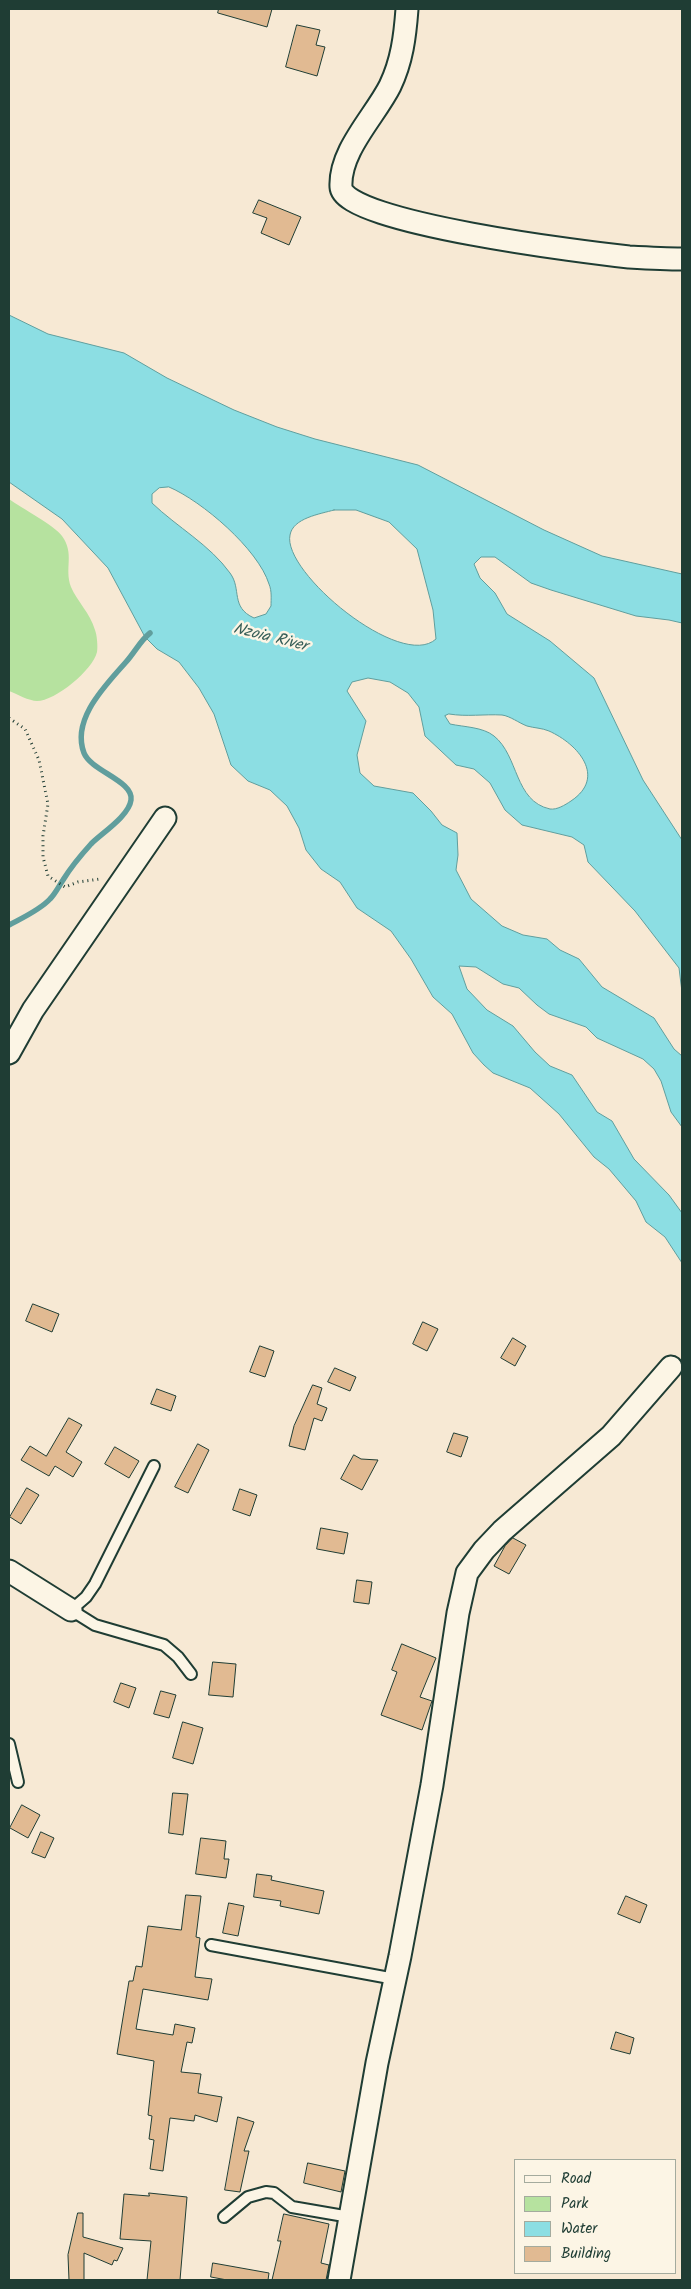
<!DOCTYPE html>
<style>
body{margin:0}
#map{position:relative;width:691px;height:2289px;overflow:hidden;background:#f7e9d4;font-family:Kalam,sans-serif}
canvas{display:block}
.frame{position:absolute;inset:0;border:10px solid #1f3d34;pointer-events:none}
.legend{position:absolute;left:514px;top:2159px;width:162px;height:115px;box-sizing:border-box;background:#fcf5e5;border:1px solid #a4ab9e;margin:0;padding:6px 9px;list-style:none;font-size:15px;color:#1f3d34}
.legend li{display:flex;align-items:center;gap:10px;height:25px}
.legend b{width:25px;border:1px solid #a4ab9e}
</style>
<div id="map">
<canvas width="691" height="2289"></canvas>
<div class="frame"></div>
<ul class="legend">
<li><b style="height:6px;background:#fcf5e5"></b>Road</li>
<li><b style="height:14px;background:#b6e29f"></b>Park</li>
<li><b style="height:14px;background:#8cdee3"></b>Water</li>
<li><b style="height:14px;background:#e1ba92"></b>Building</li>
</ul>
</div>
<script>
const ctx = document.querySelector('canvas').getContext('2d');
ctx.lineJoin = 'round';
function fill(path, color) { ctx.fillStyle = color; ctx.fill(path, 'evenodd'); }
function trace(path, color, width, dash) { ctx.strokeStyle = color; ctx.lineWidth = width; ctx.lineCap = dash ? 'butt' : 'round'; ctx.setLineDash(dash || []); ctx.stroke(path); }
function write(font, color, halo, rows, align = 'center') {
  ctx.font = font + ' Kalam,sans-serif'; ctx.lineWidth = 5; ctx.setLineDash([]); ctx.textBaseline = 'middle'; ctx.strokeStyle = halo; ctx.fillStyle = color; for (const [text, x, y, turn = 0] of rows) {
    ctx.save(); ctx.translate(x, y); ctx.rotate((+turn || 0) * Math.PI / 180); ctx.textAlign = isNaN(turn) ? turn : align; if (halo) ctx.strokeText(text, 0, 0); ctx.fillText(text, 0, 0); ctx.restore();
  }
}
const green = new Path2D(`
 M9,499c12,9 45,26 53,37 13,18 2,32 9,51 6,14 19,26 24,43 2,5 3,17 2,22 -4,18 -42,49 -60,49 -8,0 -20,-7 -28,-10z`);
const water = new Path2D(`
 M9,315l39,19 76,19 43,25 67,32 43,17 38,12 103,26 126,65 58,26 80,18v49l-13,-3 -33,-4 -85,-26 -20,-7 -36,-26h-14l-7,7 6,14 15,15 12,21 43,27 44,37 49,102 39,60v152l-3,-24 -44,-57 -47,-49 -4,-17 -12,-8 -50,-12 -17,-15 -15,-27 -16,-14 -18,-4 -31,-29 -6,-29 -11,-14 -18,-11 -22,-4 -16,4 -5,9 19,30 -9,34 3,18 14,13 39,7 18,18 11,14 15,8 1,22 -2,15 15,29 31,27 21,9 24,4 13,11 19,9 23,28 52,31 20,31 8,7v71l-11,-15 -10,-31 -7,-12 -11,-10 -46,-21 -11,-11 -37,-13 -12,-9 -18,-17 -16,-4 -27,-17 -17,-1 8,23 20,21 26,16 22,26 15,14 22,9 25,37 15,9 22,38 35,36 13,18v50l-17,-26 -19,-15 -10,-21 -27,-32 -15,-12 -35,-43 -29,-26 -37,-15 -9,-8 -11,-12 -21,-39 -19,-17 -22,-38 -20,-28 -34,-23 -17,-26 -19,-13 -15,-19 -7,-22 -12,-22 -17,-16 -22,-9 -17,-16 -17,-51 -15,-26 -20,-26 -22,-13 -12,-12 -37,-69 -46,-49 -53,-37zM169,487c33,14 89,62 100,97 3,7 2,15 2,22l-5,8 -12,4c-24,-11 -12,-29 -24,-45 -20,-28 -53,-46 -78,-70v-9l7,-6zM334,510h22l33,12 28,27 16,61 3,29c-35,32 -154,-67 -146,-104 3,-17 30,-21 44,-25zM449,714c18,3 35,0 53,1 8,1 17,8 25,11 7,2 15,2 22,5 29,13 58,46 22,70 -6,4 -14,9 -21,8 -36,-8 -31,-53 -56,-73 -11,-9 -30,-9 -44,-12l-5,-8z`);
const stream = new Path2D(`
 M9,925c13,-7 31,-15 41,-26 5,-5 9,-13 13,-19 8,-13 18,-25 28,-36 11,-11 38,-28 40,-44 3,-19 -40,-29 -47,-47 -13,-34 22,-68 42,-91 9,-10 14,-21 24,-29`);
const building = new Path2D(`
 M219,9h53l-5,18 -49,-14z
 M297,25l23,5 -4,15 9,2 -8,29 -31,-9z
 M259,200l42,17 -12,28 -28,-12 6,-15 -14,-5z
 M33,1304l26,10 -7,18 -26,-11z
 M423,1322l15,7 -11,22 -14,-7z
 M513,1338l13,8 -11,20 -14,-8z
 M260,1346l14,5 -9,26 -15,-5z
 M335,1368l21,9 -6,14 -22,-9z
 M313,1385l9,3 -5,16 10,4 -5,13 -8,-3 -9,32 -16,-4 5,-20z
 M157,1389l19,7 -5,15 -20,-7z
 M69,1418l13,7 -16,27 16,10 -9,15 -18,-11 -6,10 -28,-16 9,-14 16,10z
 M454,1433l14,4 -7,20 -14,-5z
 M198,1444l11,6 -21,43 -13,-6z
 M115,1447l24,14 -10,17 -24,-14z
 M354,1455l7,4 17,1 -16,30 -21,-11z
 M27,1488l12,7 -18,29 -11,-7z
 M240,1489l17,6 -7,21 -17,-6z
 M321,1528l27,5 -4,21 -27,-5z
 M513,1538l13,7 -17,29 -15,-8 11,-20z
 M357,1580l15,2 -3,22 -15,-2z
 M402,1644l34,14 -16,39 12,4 -10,29 -41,-15 16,-43 -5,-2z
 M213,1662l23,2 -3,33 -24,-2z
 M121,1683l15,5 -7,20 -15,-6z
 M161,1691l15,4 -7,23 -15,-4z
 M183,1722l20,6 -10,36 -20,-6z
 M173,1793l15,1 -5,41 -14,-2z
 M22,1805l18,10 -12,23 -18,-10z
 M41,1832l13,6 -9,20 -13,-5z
 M201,1838l25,3 -2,18h5l-3,19 -30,-4z
 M257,1874l15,2 -1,4 53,11 -5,23 -39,-8 1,-5 -27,-4z
 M186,1895l15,1 -5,41 4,1 -5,39 17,2 -4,21 -65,-11 -7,40 37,6 2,-11 20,4 -3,15 -5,-1 -6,30 20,2 -3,19 24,4 -5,25 -22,-7 -1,6 -24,-3 -7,53 -13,-2 4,-29 -5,-1 3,-23 -4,-1 6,-54 -37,-7 12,-73h4l3,-15 6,1 6,-41 33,4z
 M626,1896l21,9 -7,18 -22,-9z
 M229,1903l15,3 -6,30 -15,-3z
 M616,2032l18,6 -4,16 -19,-5z
 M238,2117l16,5 -10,29h5l-9,41 -15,-2z
 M308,2163l37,8 -4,21 -37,-9z
 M149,2193l38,4 -7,83h-33l4,-39 -31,-2 4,-45 25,2z
 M78,2213h5v24l40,11 -6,13 -3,-1 -2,5 -28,-12v27h-15l-1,-25z
 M284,2214l45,10 -8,39 8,2 -3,15h-54l9,-39h-3z
 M213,2263l56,10 -1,7h-41l-16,-3z`);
const path = new Path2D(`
 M9,718l16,11 14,31 9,44 -5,32v21l5,19 17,11 13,-5 22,-3`);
const lane = new Path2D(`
 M154,1466l-59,118 -9,13 -15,13 24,15 69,20 14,12 13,17
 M9,1744l9,38
 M211,1945l184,34
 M224,2217l24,-20 18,-5 8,1 18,14 58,10`);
const street = new Path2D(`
 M407,9c-2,27 -5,52 -17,77 -15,30 -51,65 -49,101 2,36 250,66 288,70 18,1 36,2 53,2
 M9,1053l24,-43 132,-192
 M9,1571l62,39
 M339,2280l38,-217 23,-107 32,-171 26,-172 9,-40 17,-23 18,-19 109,-95 60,-69`);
const waterNames = [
 ["Nzoia River",270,639,14]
];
fill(green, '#b6e29f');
fill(water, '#8cdee3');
trace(water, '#609e9d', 1);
trace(stream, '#609e9d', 5.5);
fill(building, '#e1ba92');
trace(building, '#1f3d34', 1);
trace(lane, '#1f3d34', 14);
trace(street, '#1f3d34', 25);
trace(path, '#1f3d34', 3, [1, 4]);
trace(lane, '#fcf5e5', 10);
trace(street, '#fcf5e5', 21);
write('italic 16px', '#355d57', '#fcf5e5', waterNames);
</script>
